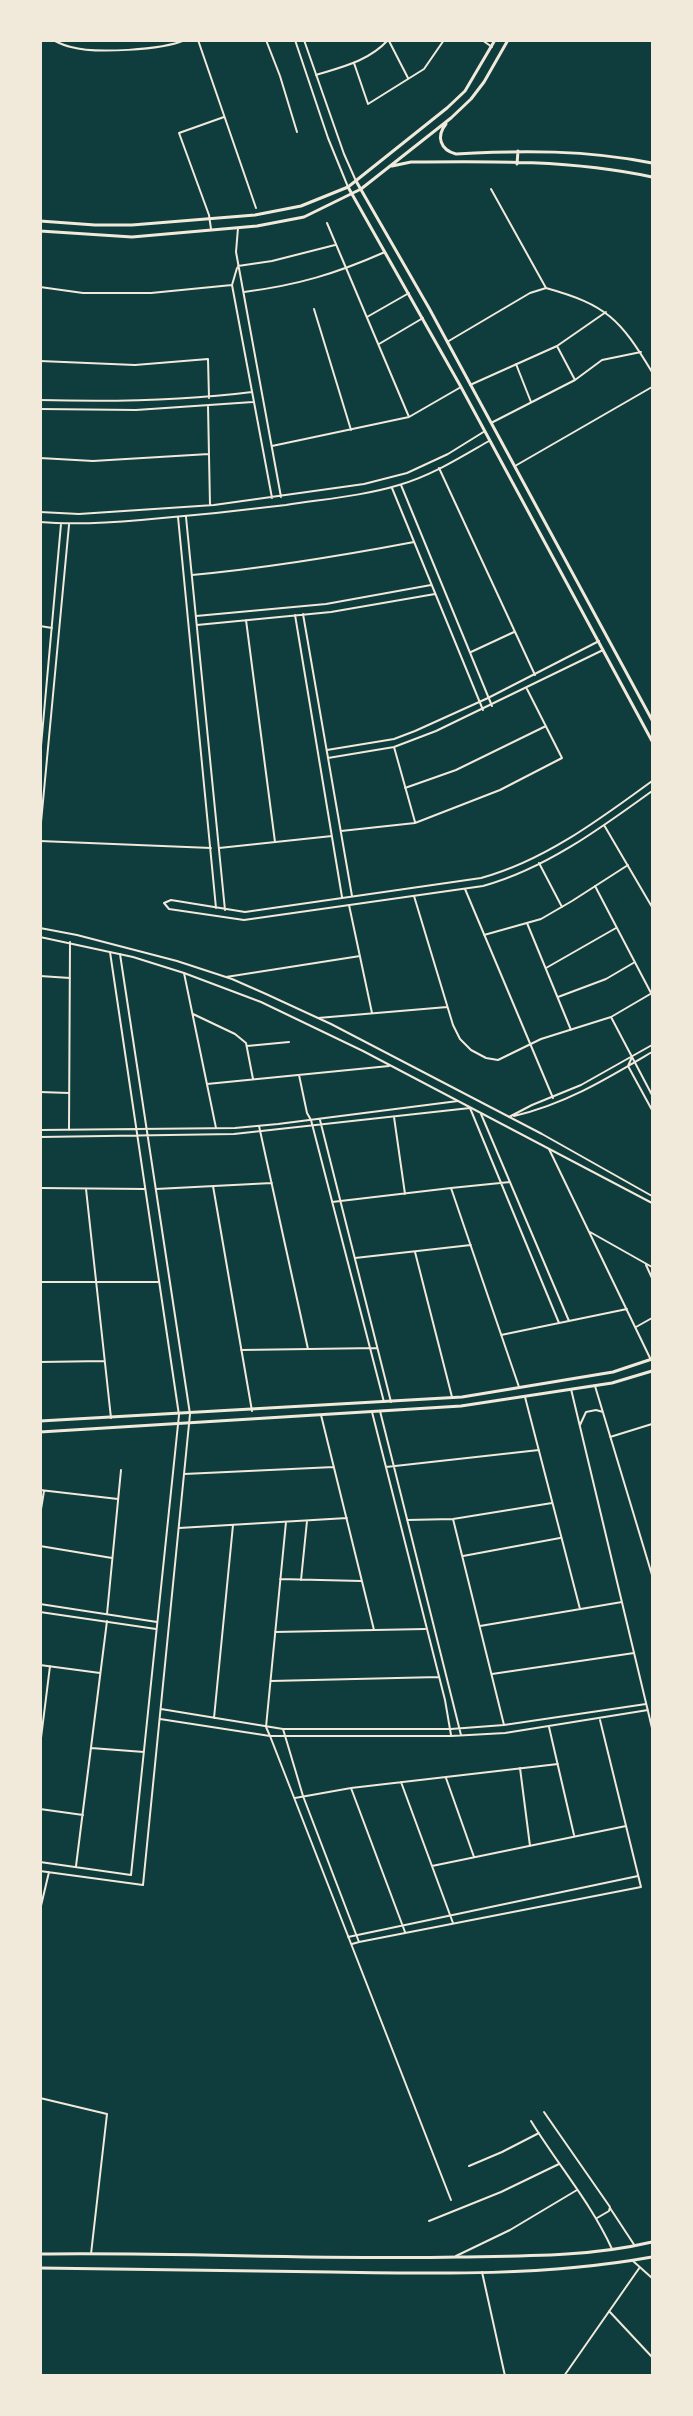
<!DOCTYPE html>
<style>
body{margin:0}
#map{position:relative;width:693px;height:2416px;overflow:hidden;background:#0f3d3e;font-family:Quicksand,sans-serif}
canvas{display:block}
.frame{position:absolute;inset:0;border:42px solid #f1e9da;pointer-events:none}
</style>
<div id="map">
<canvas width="693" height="2416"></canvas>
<div class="frame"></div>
</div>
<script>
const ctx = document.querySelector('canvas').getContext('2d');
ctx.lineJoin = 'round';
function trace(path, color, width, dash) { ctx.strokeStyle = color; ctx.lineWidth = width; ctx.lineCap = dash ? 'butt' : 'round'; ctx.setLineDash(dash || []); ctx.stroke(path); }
const minor = new Path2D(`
 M53,40c6,3 12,6 18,7 24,7 91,3 114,-7
 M198,40l58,168
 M266,40l14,36 17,56
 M482,40l10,7
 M389,41l19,37
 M354,63l14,41 56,-35 20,-29
 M316,75c26,-8 53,-14 72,-35
 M238,228l-2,24 45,245
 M211,229l-2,-14 -30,-82 45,-16
 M238,266l34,-5 63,-16
 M237,268l-5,17 40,213
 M40,287l43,6h68l81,-8
 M546,288c61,17 74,31 106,84
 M244,292c54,-7 91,-18 141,-40
 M314,309l37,121
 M367,317l42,-24
 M447,342l83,-49 16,-5 -55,-99
 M379,344l44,-26
 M557,346l18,34
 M40,361l95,4 73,-6 1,39
 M516,364l15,38
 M470,385l87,-39 49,-34
 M40,400c71,2 142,1 212,-8
 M208,406l2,99
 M40,409l96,1 117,-8
 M409,417l52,-30
 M491,423l84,-43 27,-20 39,-8
 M272,446l137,-29 -82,-194
 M40,458l53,3 116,-7
 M515,466l137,-79
 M439,468l96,207
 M401,485l91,221
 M392,488l91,222
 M40,512l39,2 135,-9 150,-21 43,-11 41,-19 37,-23
 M178,517l38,391
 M186,517l39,393
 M40,522c34,3 67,1 101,-2 49,-4 97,-9 145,-15 38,-6 77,-9 113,-20 32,-9 62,-28 90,-44
 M192,575c75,-7 148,-19 222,-33
 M303,614l49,282
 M295,615l47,282
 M196,616l130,-12 105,-19
 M246,620l29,222
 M197,625l134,-13 104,-18
 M40,626l12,2
 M471,652l43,-20
 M394,747l21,75
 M327,750l67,-11 21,-8 73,-33 111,-57
 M40,757l21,-233
 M328,758l66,-11 42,-16 167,-81
 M652,781c-52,38 -108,80 -171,97l-236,34 -74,-12 -7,3 5,6 75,11 239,-34c62,-17 118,-58 169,-95
 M405,788l51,-18 90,-44
 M604,825l48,82
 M341,831l74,-8 85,-33 62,-32 -35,-69
 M40,833l29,-308
 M40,841l171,7
 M219,848l113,-12
 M539,863l23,44
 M595,886l56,107
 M465,889l88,209
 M414,896l39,129 7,14 11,11 15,8 12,2 43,-21 70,-22 41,-24
 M349,905l23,108
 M527,923l44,107
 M484,935l57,-16 31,-18 56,-36
 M546,968l70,-40
 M184,973l32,155
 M40,976l30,2
 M226,977l134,-21
 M558,997l48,-18 29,-17
 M193,1014l42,20 11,9 7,36
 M611,1017l41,78
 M318,1018l129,-11
 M247,1046l42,-4
 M632,1057l-4,9 24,44
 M299,1075l8,38 4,7 73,282
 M207,1084l182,-18
 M40,1092l29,1
 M481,1114l88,207
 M514,1116c52,-12 94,-38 138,-64
 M394,1117l11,77
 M509,1117l23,-12 49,-20 71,-40
 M320,1120l71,282
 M259,1126l49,223
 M40,1130l195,-2 43,-4 180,-23
 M69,1130l1,-188
 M40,1137l194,-3 236,-26 89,215
 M549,1149l102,211
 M213,1186l39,225
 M40,1188l105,1
 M451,1188l59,-6
 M86,1189l25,229
 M156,1189l116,-6
 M332,1202l119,-14 68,199
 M590,1232l62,35
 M415,1252l37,145
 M355,1258l116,-13
 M646,1265l6,13
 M40,1282h119
 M636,1327l16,-9
 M501,1335l126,-26
 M241,1350l136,-2
 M40,1362l64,-1
 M595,1386l57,189
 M571,1389l81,339
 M525,1397l55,212
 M380,1411l81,324
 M372,1412l73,288 6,35
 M321,1415l53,215
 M580,1425l6,-13 10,-2 7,2
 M610,1437l42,-13
 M386,1467l153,-17
 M184,1474l150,-7
 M40,1490l78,9
 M40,1515l4,-24
 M453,1519l51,206
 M407,1520l46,-1 99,-16
 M286,1522l-20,205 4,9h181l54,-3 143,-23
 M179,1528l168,-10
 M40,1546l72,12
 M463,1556l97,-18
 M280,1579l81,2
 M301,1580l6,-59
 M40,1604l117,18
 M40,1612l116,17
 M107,1614l14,-144
 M480,1626l142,-24
 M275,1632l150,-3
 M40,1665l60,8
 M492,1674l142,-21
 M271,1681l168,-4
 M161,1709l122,20h168l53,-4 142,-21
 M214,1718l19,-193
 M160,1719l110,17 181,464
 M549,1727l25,108
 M283,1729l20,67 56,146 -7,2
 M40,1746l10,-80
 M91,1748l53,4
 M520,1768l10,78
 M446,1778l28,79
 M401,1782l52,141
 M351,1788l54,144
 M295,1798l56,-10 207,-24
 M40,1809l43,6
 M40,1862l91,13 48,-460 -69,-463
 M76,1866l31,-245
 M432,1866l194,-40
 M40,1871l103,14 47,-471 -70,-460
 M40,1910l9,-38
 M348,1937l290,-61
 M359,1942l282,-55 -41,-167
 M40,2098l67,16 -16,140
 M544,2112l66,95 -1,4 -12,7
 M531,2121c27,44 60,82 81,128
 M469,2166l33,-14 37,-19
 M610,2208l25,38
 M429,2221l72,-29 58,-28
 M456,2256l54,-26 67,-40
 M633,2261l19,17
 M482,2272l23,104
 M609,2311l43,46
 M564,2376l76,-109`);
const tertiary = new Path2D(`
 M295,40l33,98 20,49
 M304,40l40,114 12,27
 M40,928l37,7 100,26 55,18 34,15 65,30 211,110 110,62
 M40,937l93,20 51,16 77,29 102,49 289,152`);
const secondary = new Path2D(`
 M446,124c-10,12 -6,26 10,30 66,-4 131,-4 196,9
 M517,164l1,-13
 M392,166l19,-4c80,-1 163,-2 241,15
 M40,221l55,4h37l123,-10 46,-9 47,-19 99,-79 18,-17 30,-51
 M40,231l92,6 125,-11 47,-9 57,-28 90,-71 20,-19 13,-17 24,-42
 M40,1421l422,-24 151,-25 39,-13
 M40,1432l421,-26 151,-23 40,-12`);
const primary = new Path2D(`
 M356,181l73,127 223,412
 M348,187l113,200 191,354
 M40,2254c140,-2 279,6 418,3 65,-1 131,0 194,-15
 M40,2268c97,2 194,3 291,4 107,2 216,4 321,-15`);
trace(minor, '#f1e9da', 2);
trace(tertiary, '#f1e9da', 2);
trace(secondary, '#f1e9da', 3);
trace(primary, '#f1e9da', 3);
</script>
